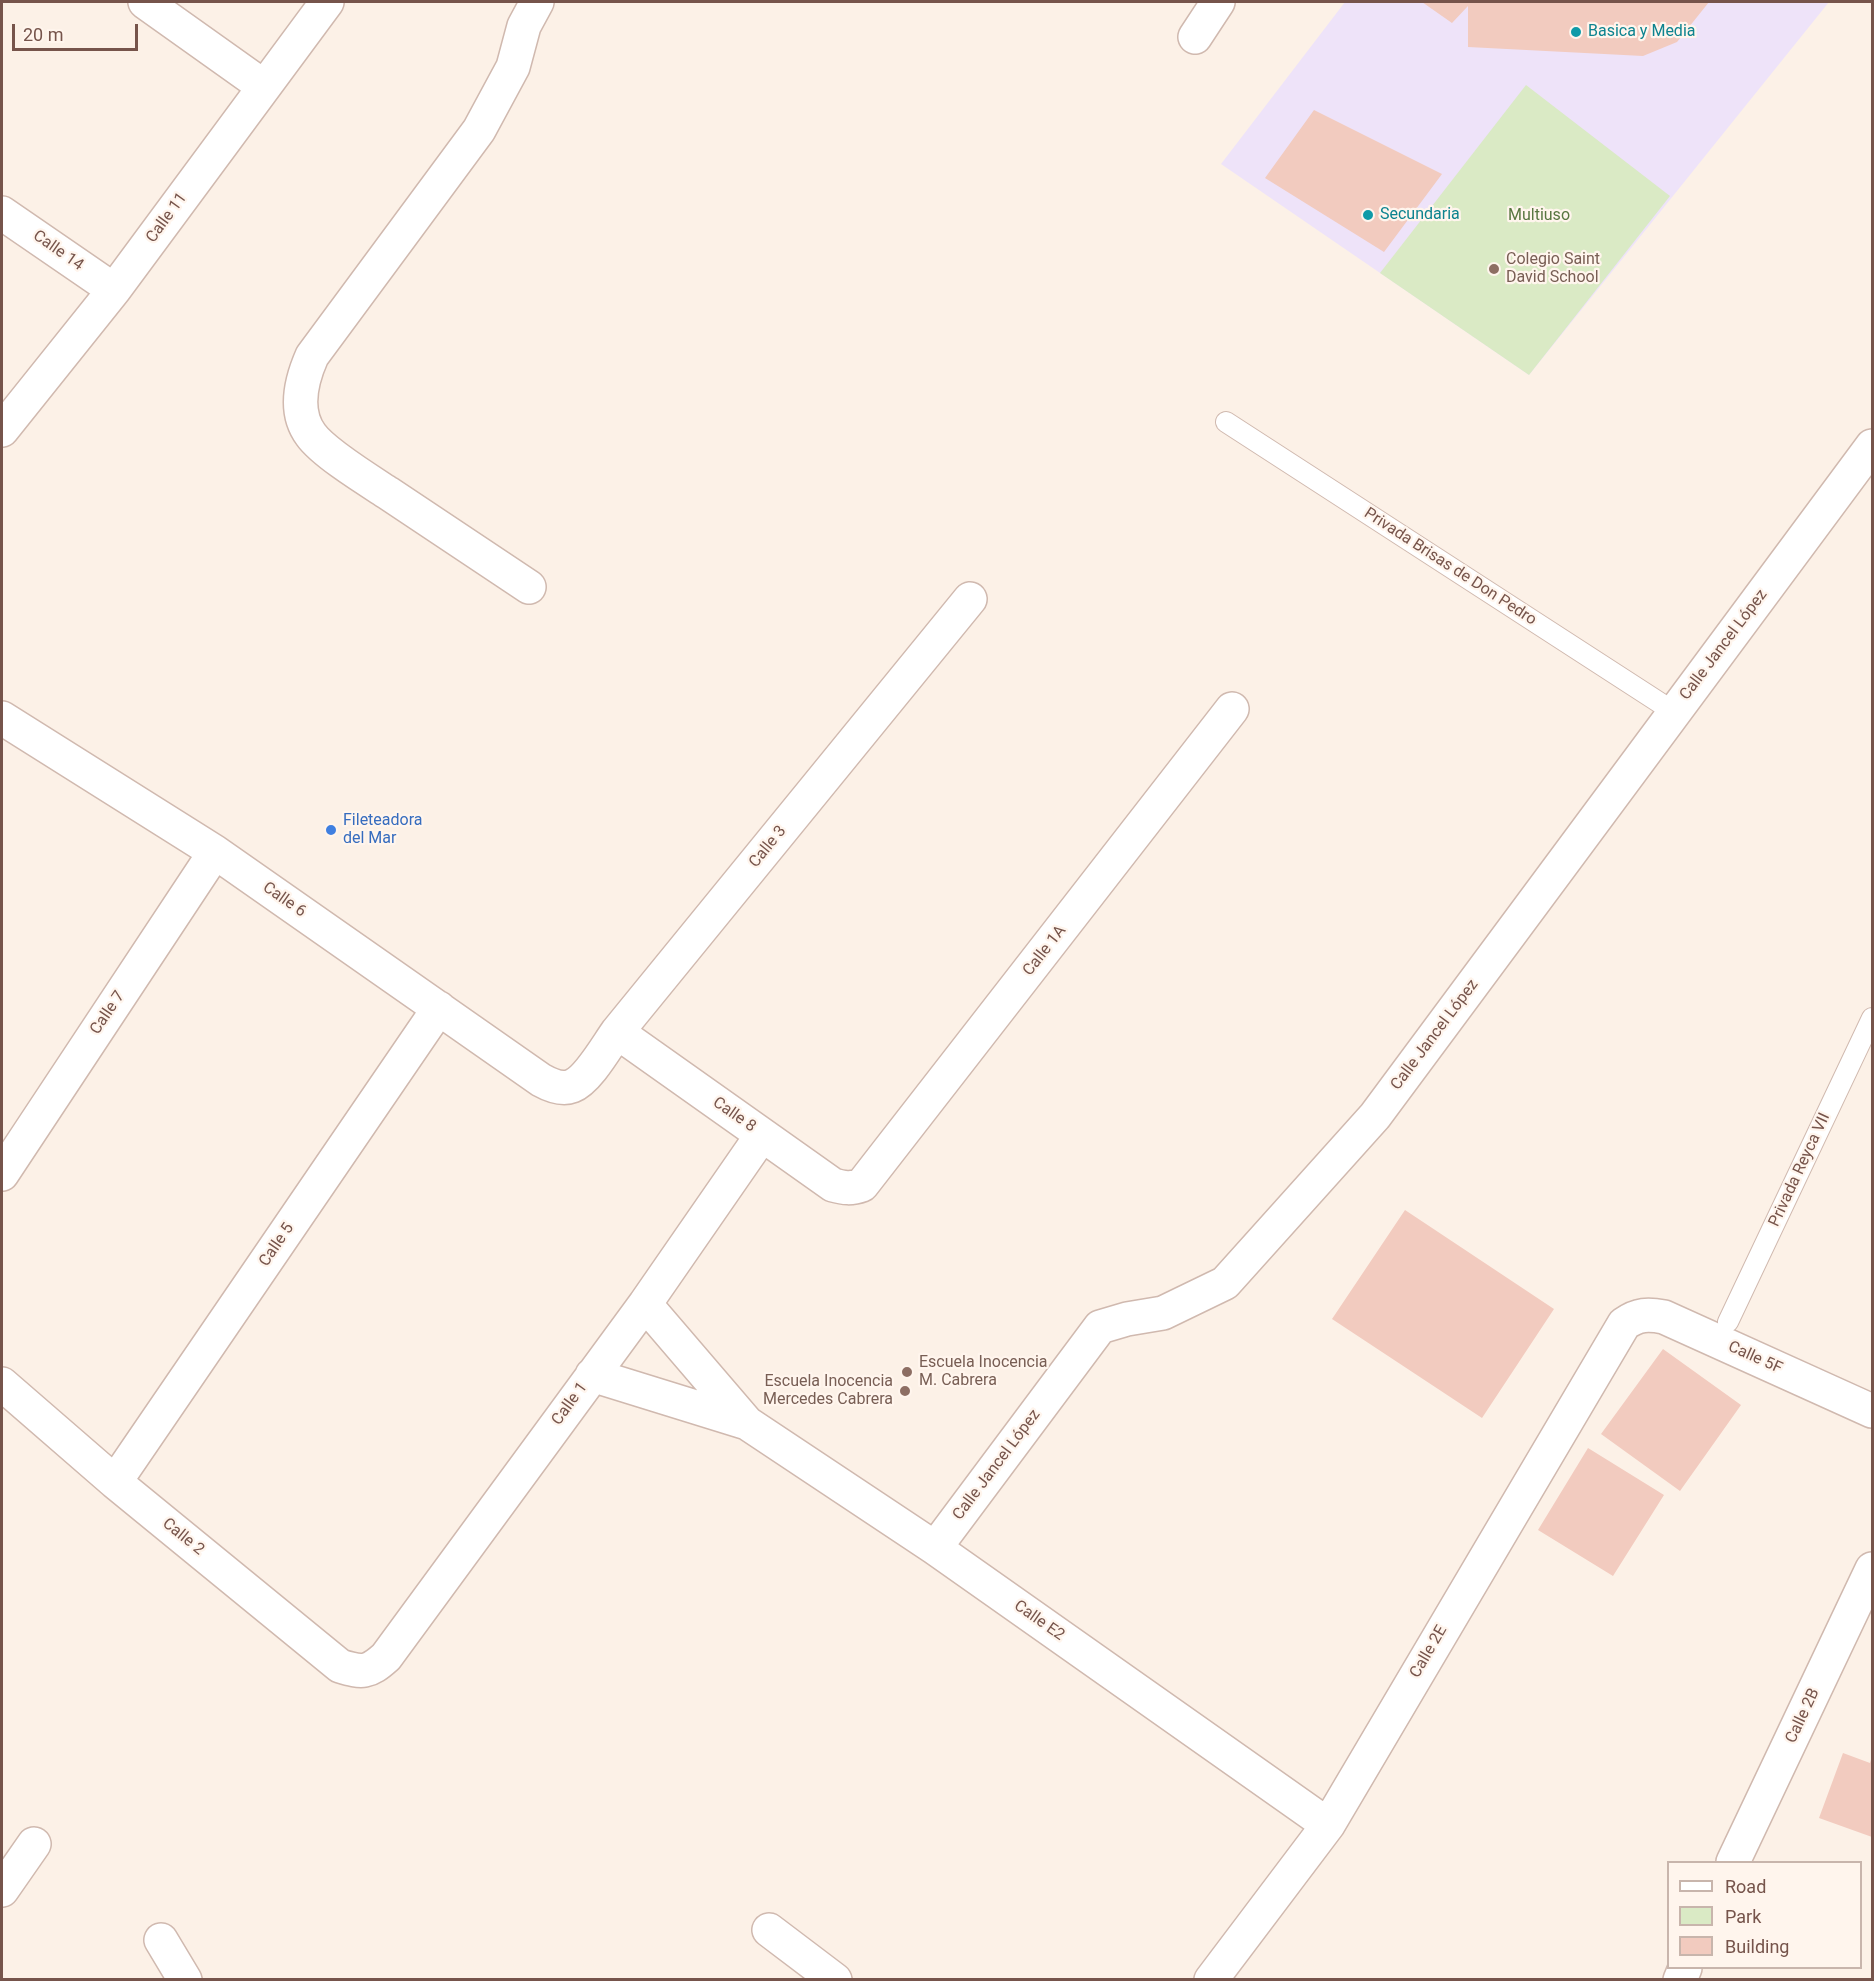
<!DOCTYPE html>
<meta charset="utf-8">
<style>
body{margin:0}
#map{position:relative;width:1874px;height:1981px;overflow:hidden;background:#fcf1e7;font-family:Roboto,sans-serif}
canvas{display:block}
.frame{position:absolute;inset:0;border:3px solid #76544b;pointer-events:none}
.legend{position:absolute;left:1667px;top:1861px;width:195px;height:108px;box-sizing:border-box;background:#fff5ed;border:2px solid #c8b5ac;margin:0;padding:8px 10px;list-style:none;font-size:18px;color:#76544b}
.legend li{display:flex;align-items:center;gap:12px;height:30px}
.legend b{width:30px;border:2px solid #c8b5ac}
.scale{position:absolute;left:12px;top:24px;width:126px;height:27px;box-sizing:border-box;border:3px solid #76544b;border-top:0;padding-left:8px;font-size:18px;line-height:21px;white-space:nowrap;color:#76544b;-webkit-text-stroke:4px #fff5ed;paint-order:stroke}
</style>
<div id="map">
<canvas width="1874" height="1981"></canvas>
<div class="frame"></div>
<ul class="legend">
<li><b style="height:8px;background:#fff"></b>Road</li>
<li><b style="height:16px;background:#daeac5"></b>Park</li>
<li><b style="height:16px;background:#f2cbbf"></b>Building</li>
</ul>
<div class="scale">20 m</div>
</div>
<script>
const ctx = document.querySelector('canvas').getContext('2d');
ctx.lineJoin = 'round';
function fill(path, color) { ctx.fillStyle = color; ctx.fill(path, 'evenodd'); }
function trace(path, color, width, dash) { ctx.strokeStyle = color; ctx.lineWidth = width; ctx.lineCap = dash ? 'butt' : 'round'; ctx.setLineDash(dash || []); ctx.stroke(path); }
function write(font, color, halo, rows, align = 'center') {
  ctx.font = font + ' Roboto,sans-serif'; ctx.lineWidth = 4.5; ctx.setLineDash([]); ctx.textBaseline = 'middle'; ctx.strokeStyle = halo; ctx.fillStyle = color; for (const [text, x, y, turn = 0] of rows) {
    ctx.save(); ctx.translate(x, y); ctx.rotate((+turn || 0) * Math.PI / 180); ctx.textAlign = isNaN(turn) ? turn : align; if (halo) ctx.strokeText(text, 0, 0); ctx.fillText(text, 0, 0); ctx.restore();
  }
}
const education = new Path2D(`
 M1345,2h484l-300,373 -308,-211z`);
const green = new Path2D(`
 M1526,85l144,111 -141,179 -149,-102z`);
const building = new Path2D(`
 M1422,2h287l-32,40 -34,14 -175,-9v-41l-16,17z
 M1314,110l128,64 -58,78 -119,-74z
 M1405,1210l149,99 -72,109 -150,-99z
 M1663,1349l78,56 -61,86 -79,-57z
 M1588,1448l76,47 -51,81 -75,-46z
 M1843,1753l27,10 2,-7v81l-53,-19z`);
const service = new Path2D(`
 M1226,422l448,290
 M1728,1322l144,-304`);
const minor = new Path2D(`
 M145,2l118,84
 M1195,37l23,-35
 M2,213l112,77
 M2,430l112,-140 213,-288
 M529,587c-47,-31 -94,-63 -141,-94 -20,-13 -64,-40 -77,-58 -18,-24 -10,-54 1,-79l167,-226 34,-63 11,-41 13,-24
 M2,718l213,134 326,228c9,5 21,10 31,6 16,-6 35,-40 45,-54l353,-433
 M617,1032l216,153c11,3 18,4 29,0l370,-476
 M2,1174l213,-322
 M645,1304l102,119 188,125 393,277
 M592,1375l155,48
 M2,1384l113,98 225,184c23,7 28,7 46,-9l259,-353 117,-169
 M115,1482l324,-474
 M935,1548l165,-221 27,-8 36,-6 62,-30 150,-167 497,-670
 M1733,1862l139,-293
 M2,1890l32,-46
 M769,1930l66,50
 M161,1940l24,40
 M1211,1980l117,-155 296,-501c14,-10 24,-10 40,-7l208,94
 M1680,1980l5,-12`);
const markers = [
 [1576,32,6,"#0f9aa8"],
 [1368,215,6,"#0f9aa8"],
 [1494,269,6,"#8d6e63"],
 [331,830,6,"#3f7fe0"],
 [907,1372,6,"#8d6e63"],
 [905,1391,6,"#8d6e63"]
];
const cultureNames = [
 ["Basica y Media",1588,32],
 ["Secundaria",1380,215]
];
const parkNames = [
 ["Multiuso",1539,216]
];
const streetNames = [
 ["Calle 11",167,218,-54],
 ["Calle 14",58,251,35],
 ["Privada Brisas de Don Pedro",1450,567,33],
 ["Calle Jancel López",1724,645,-53],
 ["Calle 3",768,847,-51],
 ["Calle 6",284,900,35],
 ["Calle 1A",1045,951,-52],
 ["Calle 7",108,1013,-56],
 ["Calle Jancel López",1435,1035,-53],
 ["Calle 8",734,1115,35],
 ["Privada Reyca VII",1800,1170,-65],
 ["Calle 5",277,1245,-56],
 ["Calle 5F",1755,1358,24],
 ["Calle 1",570,1404,-54],
 ["Calle Jancel López",997,1465,-53],
 ["Calle 2",183,1537,39],
 ["Calle E2",1039,1621,35],
 ["Calle 2E",1429,1652,-60],
 ["Calle 2B",1803,1716,-65]
];
const educationNames = [
 ["Colegio Saint",1506,260],
 ["David School",1506,278],
 ["Escuela Inocencia",919,1363],
 ["M. Cabrera",919,1381],
 ["Escuela Inocencia",893,1382,"right"],
 ["Mercedes Cabrera",893,1400,"right"]
];
const shopNames = [
 ["Fileteadora",343,821],
 ["del Mar",343,839]
];
fill(education, '#eee3f9');
fill(green, '#daeac5');
fill(building, '#f2cbbf');
trace(service, '#d0b9af', 22);
trace(minor, '#d0b9af', 36);
trace(service, '#fff', 20);
trace(minor, '#fff', 33);
for (const [x, y, r, color] of markers) { const dot = new Path2D(); dot.arc(x, y, r, 0, 2 * Math.PI); ctx.fillStyle = color; ctx.fill(dot); trace(dot, '#fff5ed', 2); }
write('16px', '#0d838f', '#fff5ed', cultureNames, 'left');
write('16px', '#587640', '#fff5ed', parkNames);
write('16px', '#76544b', '#fff5ed', streetNames);
write('16px', '#785e54', '#fff5ed', educationNames, 'left');
write('16px', '#366cbe', '#fff5ed', shopNames, 'left');
</script>
